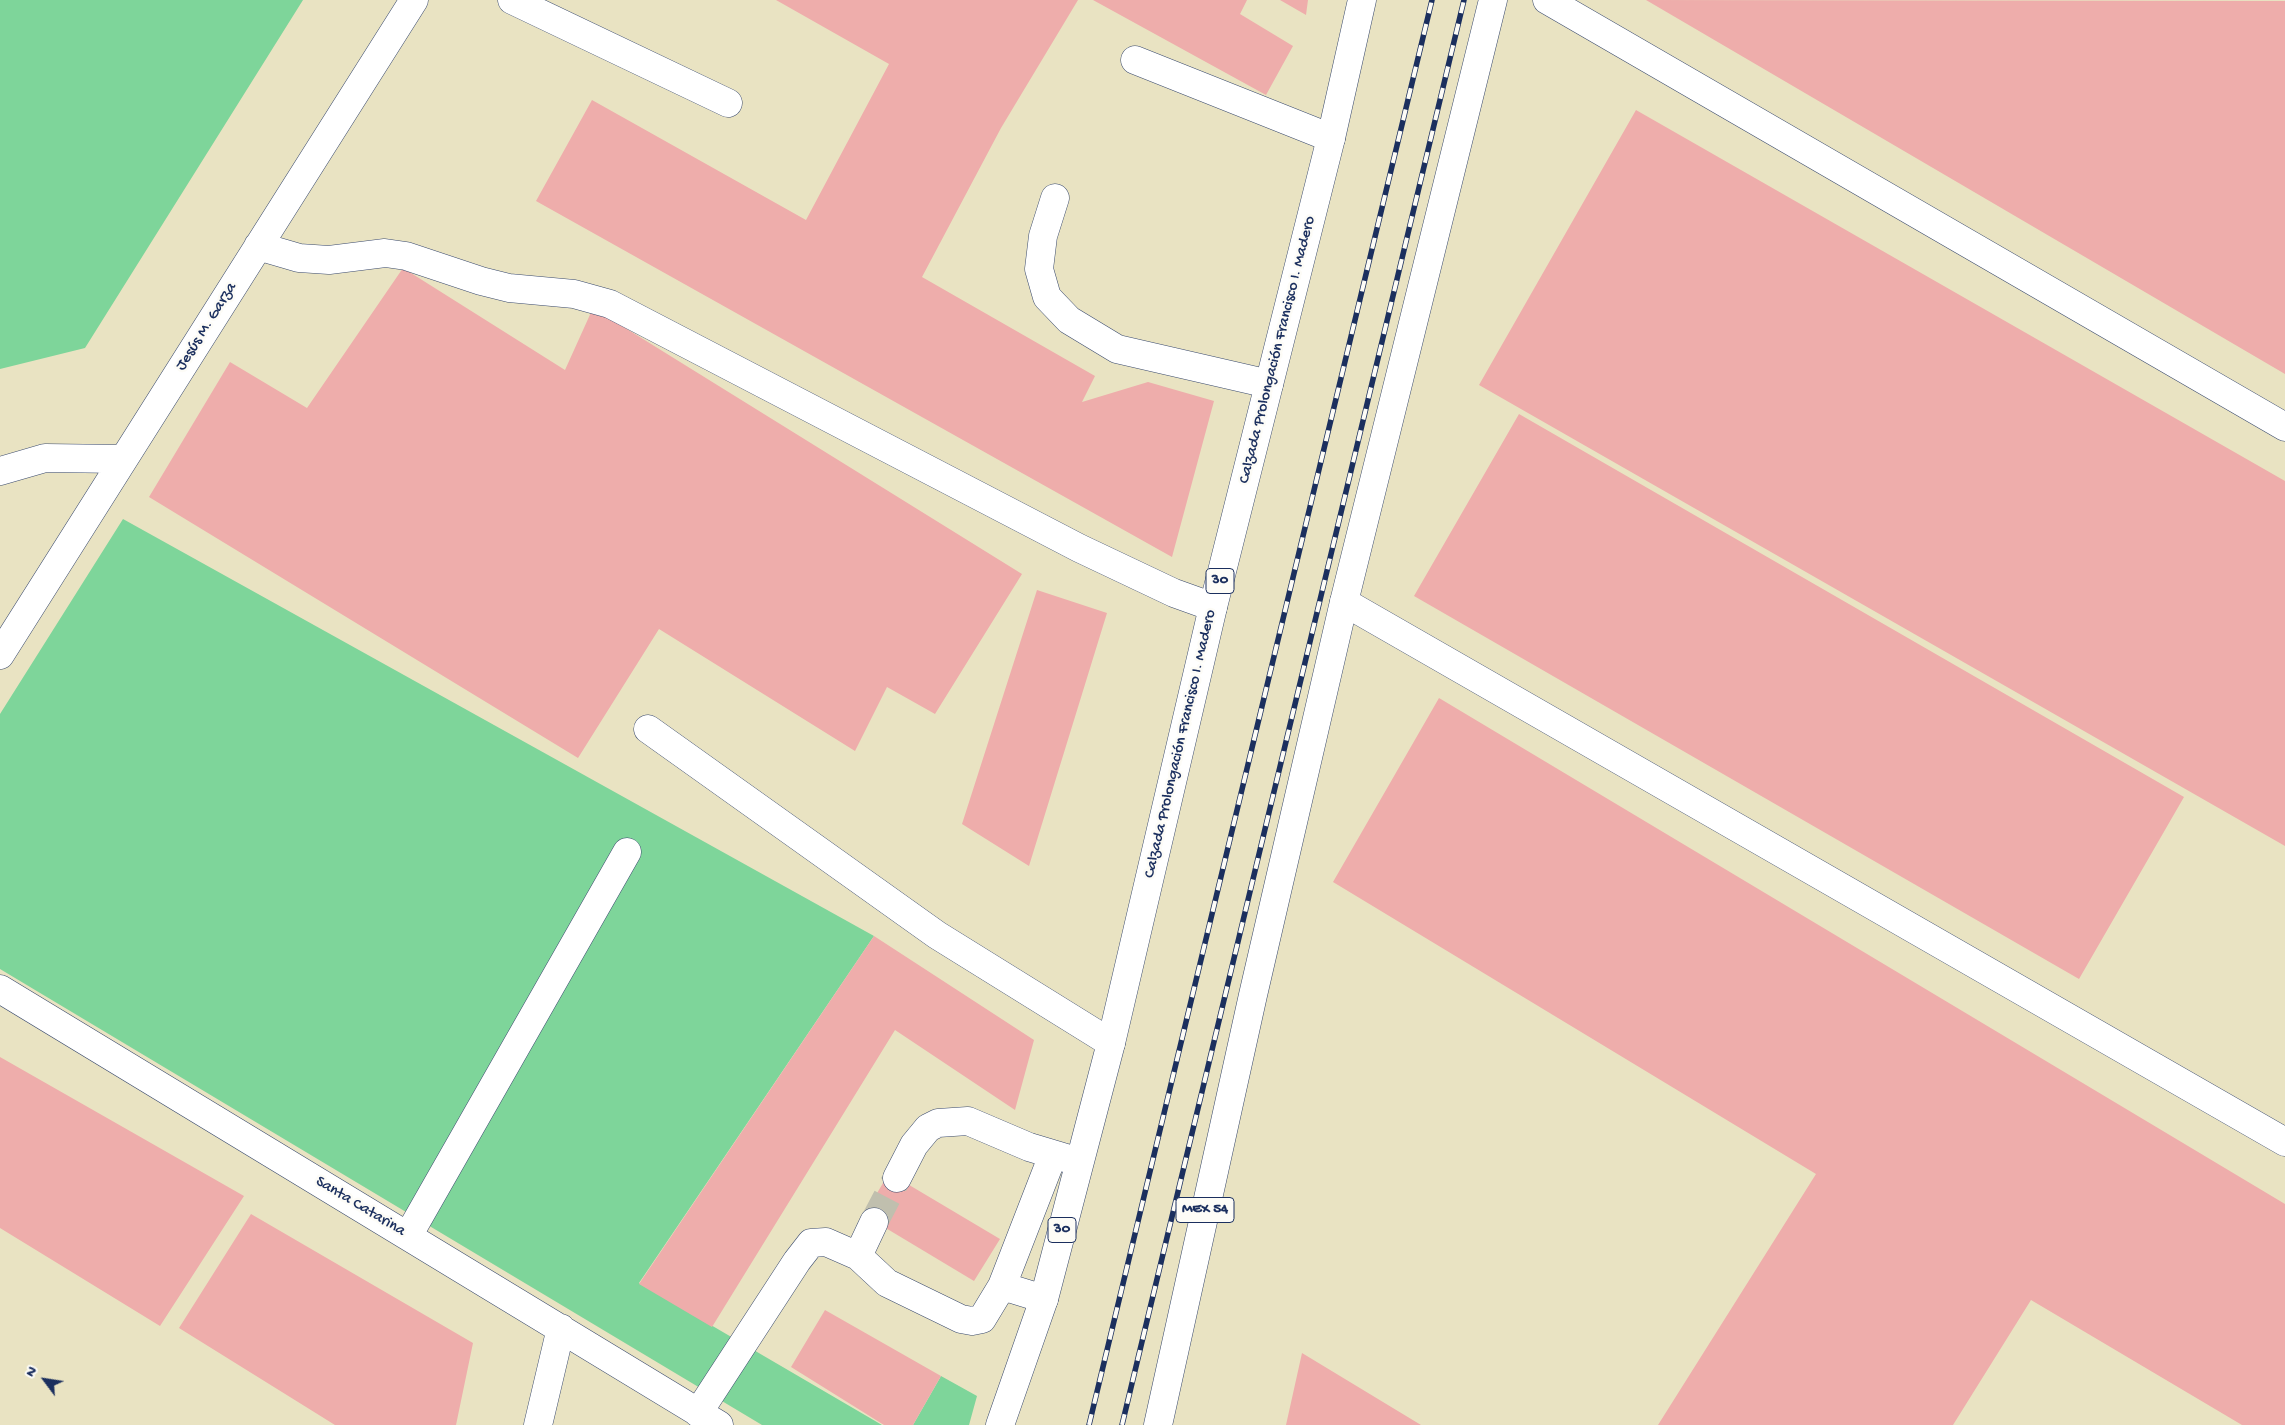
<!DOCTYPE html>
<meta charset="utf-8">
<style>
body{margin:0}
#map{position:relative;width:2285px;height:1425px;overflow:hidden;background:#e9e3c2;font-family:"Gochi Hand",sans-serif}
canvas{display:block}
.north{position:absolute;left:20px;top:1355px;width:50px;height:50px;-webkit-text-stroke:4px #fdfcf7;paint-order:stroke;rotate:301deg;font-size:14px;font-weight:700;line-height:20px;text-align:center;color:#1b2f5e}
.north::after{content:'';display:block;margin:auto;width:18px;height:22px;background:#1b2f5e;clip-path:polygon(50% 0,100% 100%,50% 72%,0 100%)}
</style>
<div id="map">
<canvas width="2285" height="1425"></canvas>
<div class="north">N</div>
</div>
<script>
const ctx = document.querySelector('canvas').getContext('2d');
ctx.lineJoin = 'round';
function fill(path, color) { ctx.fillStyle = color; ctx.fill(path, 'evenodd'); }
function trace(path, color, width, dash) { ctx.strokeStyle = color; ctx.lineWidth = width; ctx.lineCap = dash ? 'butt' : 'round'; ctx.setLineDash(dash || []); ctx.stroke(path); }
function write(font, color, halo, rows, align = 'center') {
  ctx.font = font + ' "Gochi Hand",sans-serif'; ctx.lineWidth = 5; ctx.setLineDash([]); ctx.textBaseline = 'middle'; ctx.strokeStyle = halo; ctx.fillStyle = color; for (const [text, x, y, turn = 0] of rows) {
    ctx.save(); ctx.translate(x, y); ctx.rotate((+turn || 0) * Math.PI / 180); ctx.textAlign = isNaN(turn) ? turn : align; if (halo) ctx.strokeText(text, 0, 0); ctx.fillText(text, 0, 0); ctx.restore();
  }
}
const green = new Path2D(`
 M0,0h303l-218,348 -85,21z
 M123,519l751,417 -235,347 243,142h-120l-762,-456v-255z
 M941,1376l36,20 -8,29h-56z`);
const building = new Path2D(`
 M776,0h302l-77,128 -79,149 173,99 -13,26 66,-20 66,19 -42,156 -636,-356 56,-101 214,120 83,-156z
 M1093,0h154l-7,14 53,32 -27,49z
 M1280,0h28l-2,15z
 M1646,0l639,1v373z
 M1636,110l649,371v365l-806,-461z
 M403,268l162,102 28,-62 429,266 -87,140 -48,-27 -32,64 -196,-122 -81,129 -429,-261 81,-135 77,46z
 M1519,414l665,383 -105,182 -665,-383z
 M1037,590l70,23 -78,253 -67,-42z
 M1439,698l846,506v221h-43l-211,-125 -78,125h-295l158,-251 -483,-292z
 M874,936l160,104 -19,70 -120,-80 -183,297 -73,-43z
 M0,1057l244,139 -84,130 -160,-98z
 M889,1173l111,66 -26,42 -110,-66z
 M251,1214l222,129 -17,82h-121l-156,-97z
 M825,1310l116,66 -28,49h-29l-93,-58z
 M1302,1353l119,72h-135z`);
const minorTunnel = new Path2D(`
 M874,1222l23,-44`);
const minor = new Path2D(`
 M512,0l216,103
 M1547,0l738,427
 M1135,60l196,78
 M1055,198l-12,38 -4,33 8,28 22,23 48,29 152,35
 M258,246l41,12 30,2 56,-7 21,3 75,25 28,7 65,6 36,10 469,244 95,45 39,14
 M0,471l45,-13 78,1
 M1344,602l941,540
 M0,655l414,-655
 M648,729l289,206 174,108
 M0,989l719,436
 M897,1178l17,-33 14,-17 10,-5 30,-2 61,26 40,12
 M408,1236l219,-384
 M858,1256l16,-34
 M1002,1286l42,13
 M698,1413l99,-152 14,-18 15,-1 32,14 29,27 74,36 11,2 10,-2 20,-33 47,-121 3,-10
 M538,1425l23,-97`);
const major = new Path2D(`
 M1000,1425l44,-126 67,-256 102,-436 118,-469 31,-138
 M1158,1425l95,-430 91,-393 149,-602`);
const rail = new Path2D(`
 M1089,1425l343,-1425
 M1122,1425l342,-1425`);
const shields = [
 [1220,581,28],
 [1205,1210,58],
 [1062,1230,28]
];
const shieldNames = [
 ["30",1220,581],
 ["MEX 54",1205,1210],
 ["30",1062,1230]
];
const streetNames = [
 ["Jesús M. Garza",207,327,-58],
 ["Calzada Prolongación Francisco I. Madero",1278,350,-76],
 ["Calzada Prolongación Francisco I. Madero",1181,744,-77],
 ["Santa Catarina",360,1207,31]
];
fill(green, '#7ed59a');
fill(building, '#eeadab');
trace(minorTunnel, '#c0bfae', 28, [28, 14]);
trace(minor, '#3a4a6d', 29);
trace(major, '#3a4a6d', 29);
trace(minor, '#fff', 28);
trace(major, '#fff', 28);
trace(rail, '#1b2f5e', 5.5);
trace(rail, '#fdfcf7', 4, [11]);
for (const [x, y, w] of shields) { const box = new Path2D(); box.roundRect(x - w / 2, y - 12.5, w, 25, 4); ctx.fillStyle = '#fdfcf7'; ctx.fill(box); trace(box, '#1b2f5e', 1); }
write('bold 15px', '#1b2f5e', null, shieldNames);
write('16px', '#1b2f5e', '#fdfcf7', streetNames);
</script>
